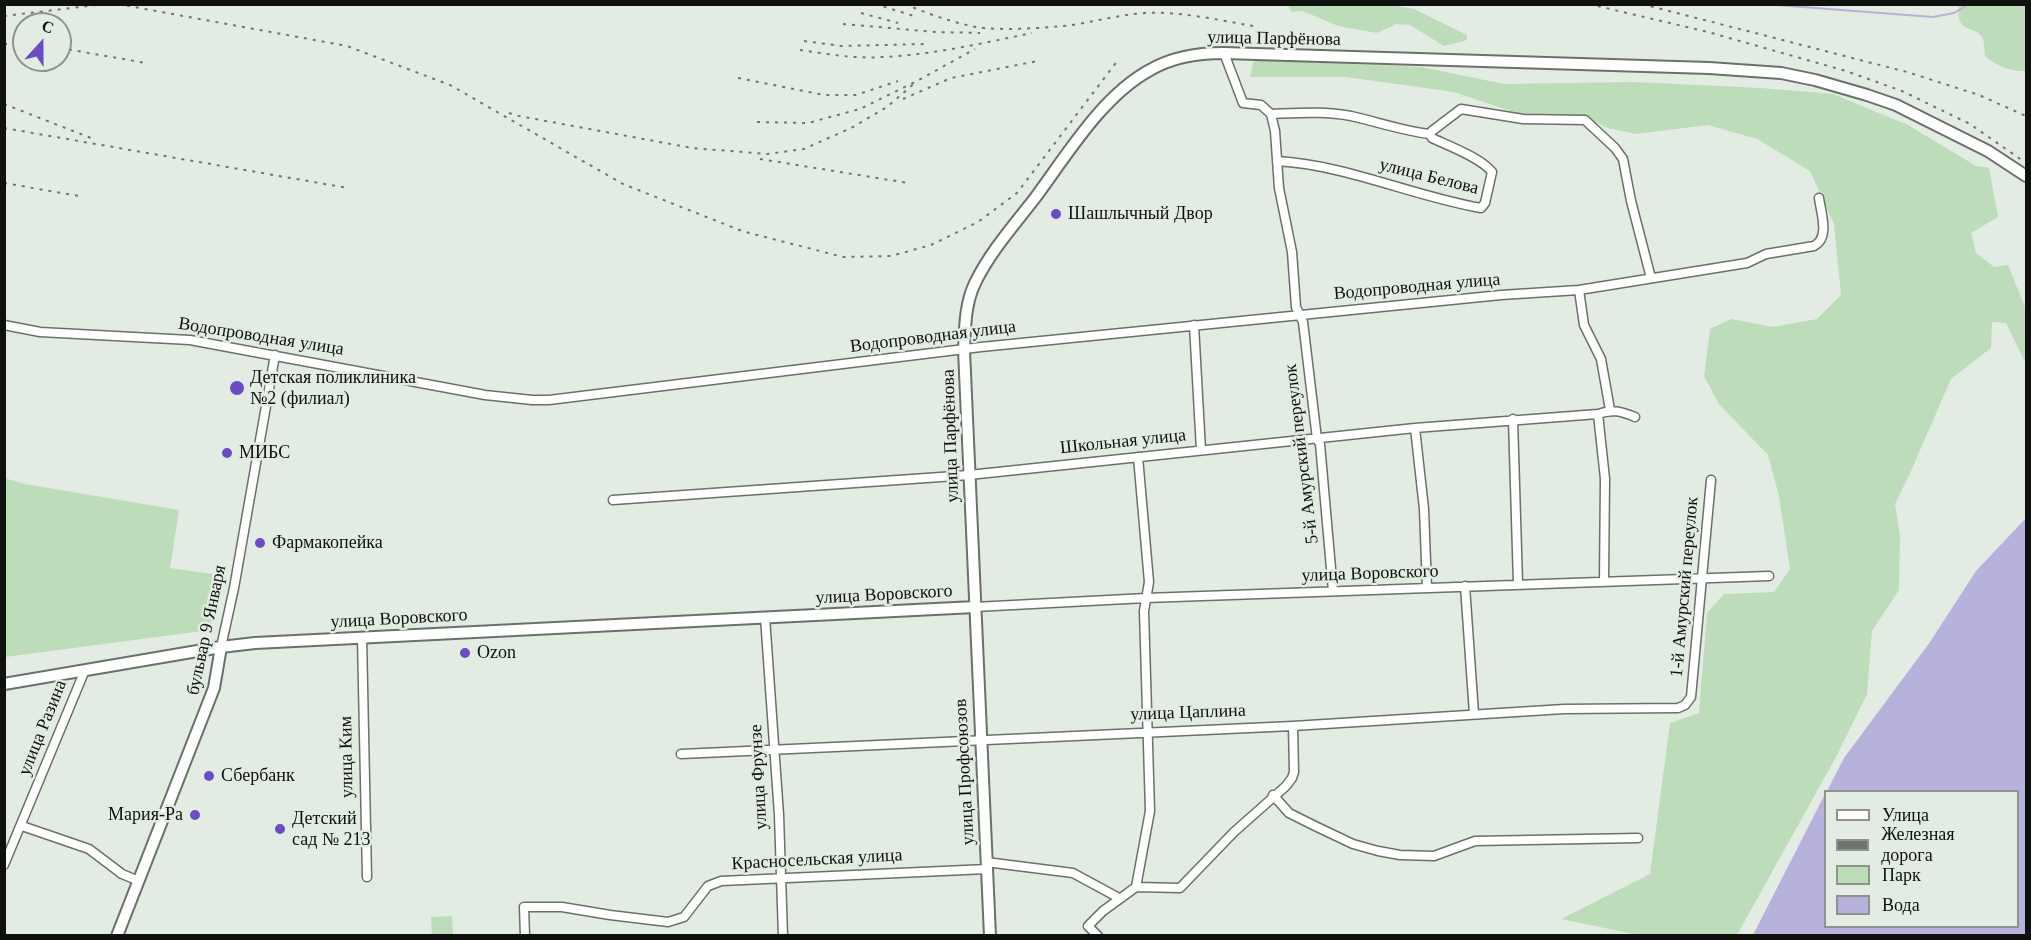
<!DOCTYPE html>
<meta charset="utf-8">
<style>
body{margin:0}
#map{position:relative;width:2031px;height:940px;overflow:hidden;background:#e3ece2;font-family:"Times New Roman",serif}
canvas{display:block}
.frame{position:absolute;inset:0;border:6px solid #0e110d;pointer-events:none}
.legend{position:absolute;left:1824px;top:790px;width:195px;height:138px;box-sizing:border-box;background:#e3ece2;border:2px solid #8e948d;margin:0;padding:8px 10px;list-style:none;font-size:18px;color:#0e110d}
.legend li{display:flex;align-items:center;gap:12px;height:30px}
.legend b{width:30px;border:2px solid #8e948d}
.north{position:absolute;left:12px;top:12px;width:60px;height:60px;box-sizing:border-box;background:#e3ece2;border:2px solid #8e948d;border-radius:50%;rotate:21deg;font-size:16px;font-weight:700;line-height:24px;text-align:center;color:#0e110d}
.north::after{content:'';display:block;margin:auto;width:21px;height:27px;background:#6a4cc5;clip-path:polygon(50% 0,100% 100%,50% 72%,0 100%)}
</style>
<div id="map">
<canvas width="2031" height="940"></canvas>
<div class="frame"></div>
<ul class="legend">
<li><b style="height:8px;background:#fff"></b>Улица</li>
<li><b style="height:8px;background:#6f756e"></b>Железная дорога</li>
<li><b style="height:16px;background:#bddcba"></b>Парк</li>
<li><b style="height:16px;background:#b6b2dc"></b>Вода</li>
</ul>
<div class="north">С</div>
</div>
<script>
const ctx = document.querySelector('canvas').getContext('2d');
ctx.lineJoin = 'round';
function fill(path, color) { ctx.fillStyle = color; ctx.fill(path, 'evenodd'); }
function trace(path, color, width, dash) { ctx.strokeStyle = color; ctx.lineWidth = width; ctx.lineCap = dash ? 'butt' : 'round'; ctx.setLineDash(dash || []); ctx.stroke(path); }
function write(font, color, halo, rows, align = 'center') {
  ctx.font = font + ' "Times New Roman",serif'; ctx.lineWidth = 5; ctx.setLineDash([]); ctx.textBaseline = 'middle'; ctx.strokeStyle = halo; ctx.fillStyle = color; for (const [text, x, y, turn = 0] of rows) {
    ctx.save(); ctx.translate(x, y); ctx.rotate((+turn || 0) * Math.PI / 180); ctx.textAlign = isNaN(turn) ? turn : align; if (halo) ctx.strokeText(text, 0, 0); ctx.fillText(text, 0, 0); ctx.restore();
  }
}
const green = new Path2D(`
 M1959,4l67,1v66c-14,1 -30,-5 -41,-15 -1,-6 0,-14 -3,-19 -9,-13 -27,-2 -23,-33z
 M1289,5h102l23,4 53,26v5l-23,6 -34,-21 -14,-1 -19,9 -39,-7 -35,-15 -11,1 -3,-3z
 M1254,60l167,7 83,17 130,-2 127,6 72,6 75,31 68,41 13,2 9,49 -27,16 5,20 18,14 14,-2 18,44v55l-20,-41 -14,-1 -1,26 -40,31 -40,92 -16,33 5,33 -1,53 -27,41 -5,63 -31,63 -99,178h-99l-77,-16 89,-45 20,-151 29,-10 8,-100 17,-19 50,-2 16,-23 -11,-73 -11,-41 -49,-51 -15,-28 6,-47 21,-10 42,8 44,-8 24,-24 -7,-71 -24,-53 -53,-32 -49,-14 -72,9 -28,-6 -24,-11h-56l-74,-25 -108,-15h-96z
 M4,478l21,6 154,26 -9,58 50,7 -10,55 -205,27z
 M452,916l1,19h-21l-1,-18z`);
const water = new Path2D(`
 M2026,518v417h-273l72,-141 1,132h192v-134l-191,-1 17,-33 86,-116 46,-71z`);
const stream = new Path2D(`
 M1763,4l170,13 21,-4 15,-9`);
const minor = new Path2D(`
 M1224,53l19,50 18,2 10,9 4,17 4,57 13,64 4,55 7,15 14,117 3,5 13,147
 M1271,114c27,-1 54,-3 80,2 27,6 52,15 79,18
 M1277,161c70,4 135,35 204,47l4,-5 7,-31c-11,-14 -43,-26 -60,-34l-2,-4 2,-3 29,-22 62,10 62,1 30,28 8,11 8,42 20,77
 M1579,290l5,35 17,34 9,51
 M4,325l36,7 150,8 295,55 47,5h17l432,-53 520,-52 78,-5 168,-27 19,-9 48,-8c16,-8 7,-33 5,-48
 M1194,325l7,125
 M1598,414l7,65 -1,103
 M1513,419l5,165
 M1415,428l9,81 3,79
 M613,500l356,-25 446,-47 183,-14c14,-5 23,-3 37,3
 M1465,586l9,128
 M975,607l171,-9 623,-22
 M765,617l14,198 4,121
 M362,637l5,240
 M221,647l13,-59 41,-233
 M681,754l612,-28 271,-17 114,-1 7,-3 6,-8 20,-217
 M1273,795l16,18 26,13 38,18 25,7 22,4 34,1 41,-15 163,-3
 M22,826l67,23 33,25 17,7
 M986,862l87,11 46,25
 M4,865l81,-195
 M1136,887l44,1 54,-56 52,-46 6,-8 2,-6 -1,-46
 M525,936l-1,-29h38l48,8 58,7 16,-5 24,-31 13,-5 266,-12
 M1098,936l-10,-10 15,-15 33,-24 14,-76 -6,-200 5,-29 -11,-125`);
const major = new Path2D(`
 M4,684l217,-37 34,-4 720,-36
 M117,936l97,-248 7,-41
 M990,936l-26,-586c1,-23 1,-46 11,-67 15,-31 39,-58 60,-85 32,-43 67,-102 115,-128 22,-13 49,-17 74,-17l485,15 72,5 34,7 52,15 29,10 92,46 38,25`);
const rail = new Path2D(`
 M118,4l229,42 103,39 173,99 119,47 101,26 48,-1 40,-11 47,-23 39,-29 101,-133
 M875,4l39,12
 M905,4c23,10 46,18 71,23 22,4 73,1 96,-2 25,-4 47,-10 73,-12 37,-2 77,8 114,14
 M1589,4l119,28 138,39 56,20 68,33 56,39
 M1642,4l265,68 72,23 47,21
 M861,13l37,10
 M4,16l101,-12
 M843,24l93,8 44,1
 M804,41l37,5 86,-2
 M4,44h20
 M60,48l86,15
 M800,50c27,4 55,9 82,7 50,-2 101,-14 150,-24
 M738,78l86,17h32l42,-14
 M903,99l48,-21 87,-17
 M4,104l87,34
 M509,113l10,3 173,32 75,6 37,-5 49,-22 34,-20 30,-26
 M757,122l51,1 52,-14 57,-28 58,-32
 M4,128l344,60
 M760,159l148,24
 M4,183l75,13`);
const markers = [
 [1056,214,6,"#6a4cc5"],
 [237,388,8,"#6a4cc5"],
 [227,453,6,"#6a4cc5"],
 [260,543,6,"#6a4cc5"],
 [465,653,6,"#6a4cc5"],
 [209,776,6,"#6a4cc5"],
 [195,815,6,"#6a4cc5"],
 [280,829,6,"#6a4cc5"]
];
const streetNames = [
 ["улица Парфёнова",1274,39,1],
 ["улица Белова",1429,177,14],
 ["Водопроводная улица",1417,287,-5],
 ["Водопроводная улица",261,337,9],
 ["Водопроводная улица",933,337,-7],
 ["улица Парфёнова",951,436,-92],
 ["Школьная улица",1123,442,-6],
 ["5-й Амурский переулок",1302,454,-97],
 ["улица Воровского",1370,574,-2],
 ["1-й Амурский переулок",1685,587,-85],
 ["улица Воровского",884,595,-3],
 ["улица Воровского",399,619,-3],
 ["бульвар 9 Января",207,630,-78],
 ["улица Цаплина",1188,713,-2],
 ["улица Разина",43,728,-68],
 ["улица Ким",347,757,-91],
 ["улица Профсоюзов",965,772,-93],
 ["улица Фрунзе",759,777,-93],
 ["Красносельская улица",817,860,-3]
];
const poiNames = [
 ["Шашлычный Двор",1068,214],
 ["Детская поликлиника",250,378],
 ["№2 (филиал)",250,399],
 ["МИБС",239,453],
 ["Фармакопейка",272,543],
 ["Ozon",477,653],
 ["Сбербанк",221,776],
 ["Мария-Ра",183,815,"right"],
 ["Детский",292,819],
 ["сад № 213",292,840]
];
fill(green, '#bddcba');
fill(water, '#b6b2dc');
trace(stream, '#b6b2dc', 2);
trace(minor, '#697168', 11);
trace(major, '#697168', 14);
trace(minor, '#fff', 8);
trace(major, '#fff', 10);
trace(rail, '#6f756e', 2, [3, 6]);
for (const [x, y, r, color] of markers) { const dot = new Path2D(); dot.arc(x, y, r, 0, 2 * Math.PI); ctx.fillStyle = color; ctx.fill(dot); trace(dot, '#e3ece2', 2); }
write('18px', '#0e110d', '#e3ece2', streetNames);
write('18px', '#0e110d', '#e3ece2', poiNames, 'left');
</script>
